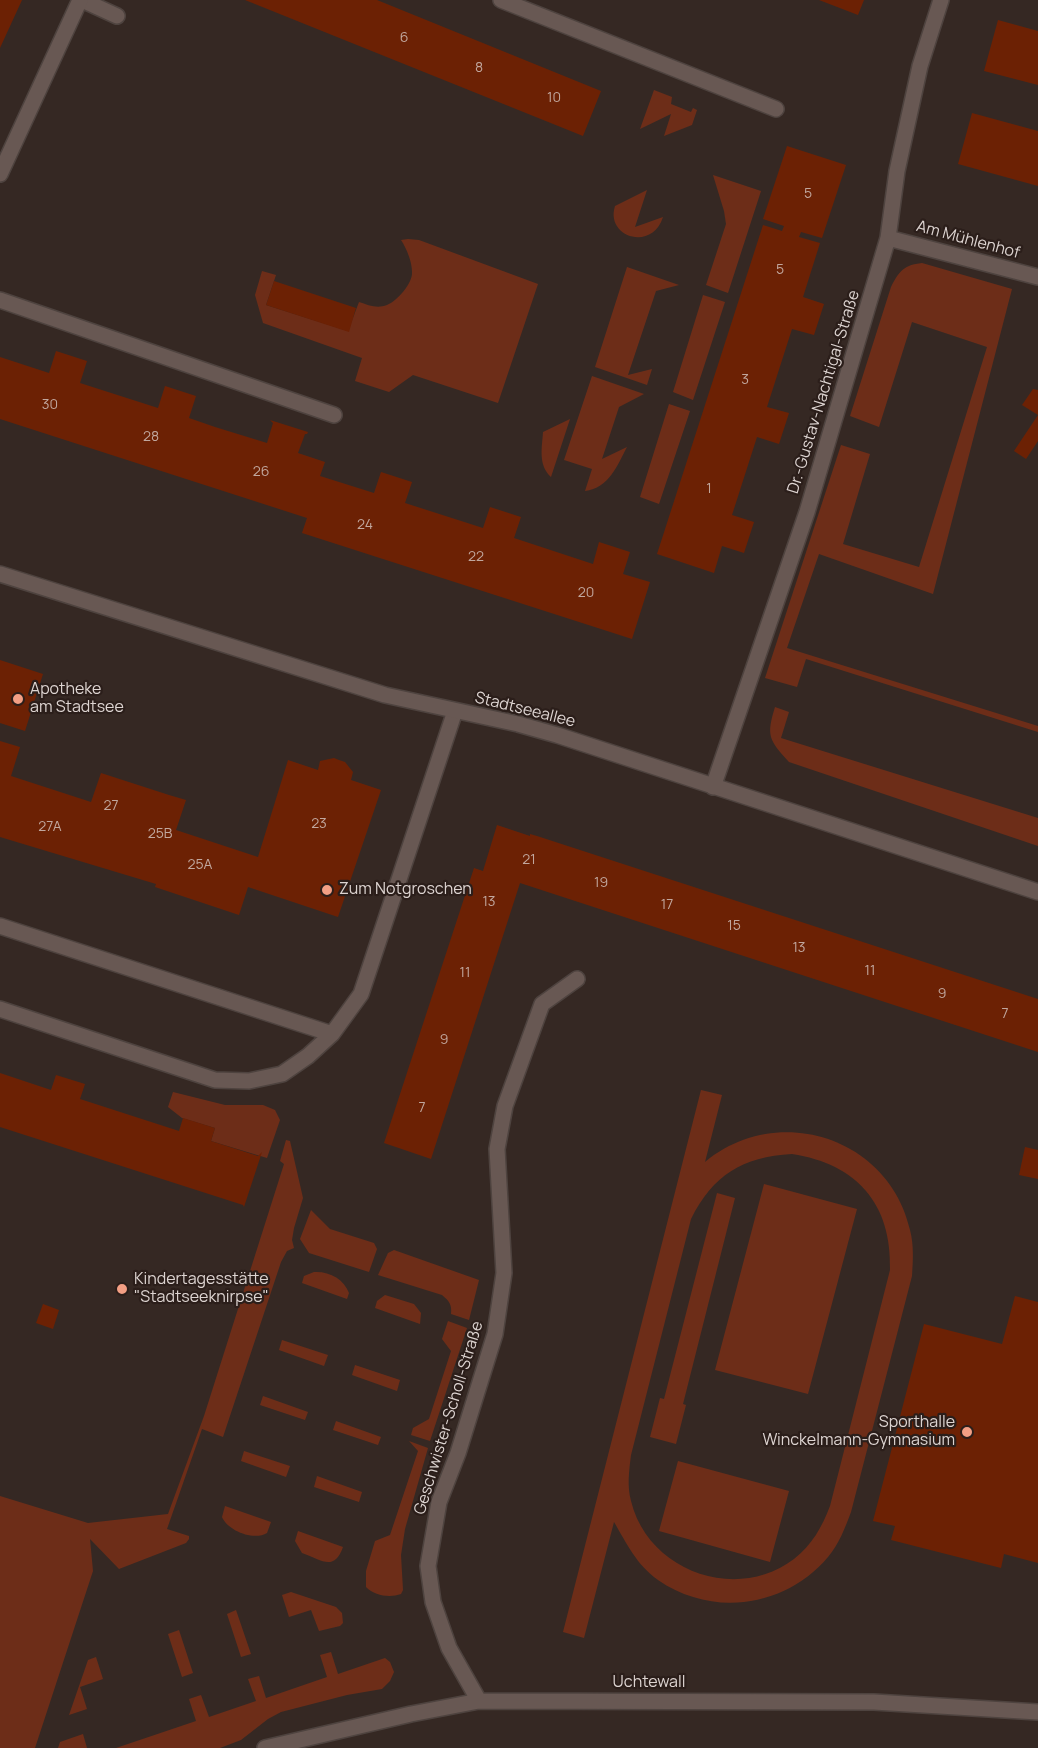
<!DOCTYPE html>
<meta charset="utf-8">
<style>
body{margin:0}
canvas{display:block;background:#352823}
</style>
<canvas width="1038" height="1748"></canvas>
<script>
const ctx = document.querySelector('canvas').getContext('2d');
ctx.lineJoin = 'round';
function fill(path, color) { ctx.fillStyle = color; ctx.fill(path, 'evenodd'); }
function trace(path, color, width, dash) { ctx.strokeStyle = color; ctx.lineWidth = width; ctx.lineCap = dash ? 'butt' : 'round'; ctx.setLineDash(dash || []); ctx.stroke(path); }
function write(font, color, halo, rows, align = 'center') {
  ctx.font = font + ' Manrope,sans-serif'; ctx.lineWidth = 4.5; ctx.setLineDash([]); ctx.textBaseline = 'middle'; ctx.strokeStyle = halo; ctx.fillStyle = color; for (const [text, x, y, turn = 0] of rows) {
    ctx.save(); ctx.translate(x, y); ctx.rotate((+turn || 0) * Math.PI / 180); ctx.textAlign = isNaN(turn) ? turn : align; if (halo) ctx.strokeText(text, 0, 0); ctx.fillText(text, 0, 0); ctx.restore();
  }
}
const green = new Path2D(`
 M654,90l18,7 -1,7 20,8 2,-4 4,2 -5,15 -28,11 7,-22 -31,15z
 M713,175l48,16 -33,102 -22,-8 20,-61 -2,-13z
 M647,190l-12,37 28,-10c-11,35 -58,20 -48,-11z
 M408,239l11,1 119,44 -40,119 -85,-28 -24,17 -34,-11 7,-23 -99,-35 -8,-28 7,-24 14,4 -10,30 82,26 11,-29c9,3 18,7 28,3 10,-4 26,-22 25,-33 0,-10 -5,-23 -11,-32z
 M922,263l90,26 -79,305 -114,-40 -32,94 251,78v6l-232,-73 -9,28 -32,-9 76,-233 29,9 -27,90 76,23 68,-220 -75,-25 -33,105 -29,-11 41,-129c8,-16 13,-22 31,-24z
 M627,267l52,18 -23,6 -28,84 24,-6 -5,16 -52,-18z
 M703,295l22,7 -32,98 -20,-8z
 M592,376l52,18 -25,13 -17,52 25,-12c-10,19 -18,41 -42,44l7,-22 -28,-9z
 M669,404l21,7 -31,93 -19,-7z
 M570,419l-19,58c-13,-12 -9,-29 -8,-45z
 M775,707l14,5 -8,26 257,80v28l-249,-84c-20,-22 -23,-26 -14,-55z
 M701,1090l21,5 -17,67c72,-60 184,-25 205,68 4,15 3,31 2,46l-61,236c-6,16 -12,32 -23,45 -42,50 -115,61 -170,23 -22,-16 -31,-36 -44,-58l-30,116 -21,-6zM792,1154c65,10 100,50 98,116l-60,236c-8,21 -18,39 -36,53 -58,44 -146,12 -163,-58 -4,-15 -2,-30 0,-46l60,-236c22,-44 51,-62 101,-65z
 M173,1092l52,13h38l12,5 5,10 -13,38 -56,-17 4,-13 -33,-10 -14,-11z
 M286,1140l4,1 13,57 -9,30 -2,12 2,8 -7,3 -6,11 -58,175 -21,-8 -35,100 22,7v3l-3,4 -67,26 -29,-30 3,32 -58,177h-35v-252l88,27 80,-9 36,-98 80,-252 -4,-3z
 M764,1184l93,25 -49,185 -93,-24z
 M717,1193l18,5 -52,206 3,1 -10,39 -26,-7 10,-39 4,1z
 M311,1210l19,19 44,14 3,6 -8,23 -60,-19 -9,-14z
 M394,1250l85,30 -10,40 -18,-6c1,-10 -2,-13 -9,-19l-64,-20 10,-22z
 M314,1272c15,-1 30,7 35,21l-2,6 -45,-16 2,-7z
 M385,1295l29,9 7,9 -1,11 -45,-16 2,-7z
 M448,1321l19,7 -37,113 -19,-6 2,-7 16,-9 22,-68 -9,-12z
 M282,1340l46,15 -4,11 -45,-16z
 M355,1365l45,15 -3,11 -45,-16z
 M263,1396l45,16 -3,8 -45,-15z
 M336,1421l45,16 -3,8 -45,-15z
 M409,1441l19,7 -23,81 -4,26 2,35 -2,4c-11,4 -26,2 -35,-7v-16l9,-30 15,-6 28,-84z
 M244,1451l46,15 -4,11 -45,-16z
 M678,1461l111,30 -19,71 -111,-31z
 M317,1476l45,16 -3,10 -45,-15z
 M225,1506l46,16 -4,11c-13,8 -39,-2 -45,-16z
 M298,1531l45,16c-9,25 -21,13 -41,6l-7,-12z
 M291,1592l45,15 6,6 1,10 -3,3 -21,5 -8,-21 -22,7 -7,-22z
 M236,1610l15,44 -10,3 -14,-43z
 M179,1630l14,43 -11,4 -14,-43z
 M331,1652l7,22 47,-16 5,4 4,10 -4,9 -8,8 -35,6 -66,17 -13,7 -27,21 -21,8h-104l80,-27 -7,-22 12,-4 8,22 47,-16 -8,-22 11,-3 7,22 61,-21 -7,-22z
 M96,1657l7,22 -23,8 7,22 -18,6 19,-55z
 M83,1734l4,14h-29l2,-6z`);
const building = new Path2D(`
 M0,0h22l-22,48z
 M245,0h132l224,91 -18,45z
 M819,0h45l-6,15z
 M998,20l40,11v54l-54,-14z
 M972,113l66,18v55l-80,-22z
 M787,146l59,19 -24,73 -21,-6 -2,5 21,6 -17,54 21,7 -10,31 -22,-6 -25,78 22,6 -10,31 -22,-7 -25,78 22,7 -10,31 -22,-7 -8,27 -57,-19 106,-329 19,6 2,-5 -21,-7z
 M274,281l82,27 -7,24 -83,-27z
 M56,351l31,10 -7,22 78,25 7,-22 31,10 -7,22 26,9 52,16 6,-20 -3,-3 38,12 -1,2h-2l-7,19 27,9 -5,14 54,17 7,-21 31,10 -7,21 78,25 7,-21 31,10 -7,21 79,26 6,-22 31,10 -7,22 27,8 -18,57 -330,-106 5,-15 -307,-99v-62l49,16z
 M1033,389l5,1v51l-12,18 -12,-8 24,-36 -16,-10z
 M0,660l43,14 -18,57 -25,-8z
 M0,741l20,6 -9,29 80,26 10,-29 68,22 17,5 -10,30 82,27 30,-97 30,10 2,-9 14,-3 5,2 6,2 8,10 -2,8 30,10 -43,127 -90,-30 -9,28 -84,-28 1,-3 -156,-47z
 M497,825l33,11v-2l7,2 501,163v53l-518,-169 -89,276 -47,-16 90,-275 9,3z
 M0,1073l51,17 5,-15 29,9 -5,15 99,32 4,-13 32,10 -4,13 47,15 4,-4 -18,55 -1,-2 -243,-78z
 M1025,1147l13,3v29l-19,-4z
 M1015,1296l23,6v261l-34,-9 -3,14 -110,-28 4,-14 -22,-5 51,-197 78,20z
 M43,1304l16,6 -6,19 -17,-6z`);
const lane = new Path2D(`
 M82,0l35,16
 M0,300l334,115
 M0,926l332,108
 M0,1009l215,71 34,1 33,-7 26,-18 24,-22 29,-40 94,-283`);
const street = new Path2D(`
 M501,0l275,109
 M0,174l80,-174
 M888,238l150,39
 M0,574l385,121 133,29 39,11 481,157
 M713,787l94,-275 81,-274 9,-67 23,-105 21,-66
 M479,1701l-30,-53 -16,-46 -5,-36 11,-64 19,-49 37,-119 9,-61 -7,-124 8,-43 37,-102 35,-25
 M265,1748l146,-34 68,-13 395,1 164,10`);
const markers = [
 [18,699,6,"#f39f84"],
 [327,890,6,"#f39f84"],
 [122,1289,6,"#f39f84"],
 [967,1432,6,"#f39f84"]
];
const numberNames = [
 ["6",404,38],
 ["8",479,68],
 ["10",554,98],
 ["5",808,194],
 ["5",780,270],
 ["3",745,380],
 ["30",50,405],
 ["28",151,437],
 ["26",261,472],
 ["1",709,489],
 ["24",365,525],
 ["22",476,557],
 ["20",586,593],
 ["27",111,806],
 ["23",319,824],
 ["27A",50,827],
 ["25B",160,834],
 ["21",529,860],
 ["25A",200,865],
 ["19",601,883],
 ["13",489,902],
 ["17",667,905],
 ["15",734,926],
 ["13",799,948],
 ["11",870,971],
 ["11",465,973],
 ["9",942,994],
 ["7",1005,1014],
 ["9",444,1040],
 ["7",422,1108]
];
const streetNames = [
 ["Am Mühlenhof",968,240,15],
 ["Dr.-Gustav-Nachtigal-Straße",824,392,-73],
 ["Stadtseeallee",525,710,14],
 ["Geschwister-Scholl-Straße",449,1418,-73],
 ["Uchtewall",649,1683]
];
const poiNames = [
 ["Apotheke",30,690],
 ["am Stadtsee",30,708],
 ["Zum Notgroschen",339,890],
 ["Kindertagesstätte",134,1280],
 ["\"Stadtseeknirpse\"",134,1298],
 ["Sporthalle",955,1423,"right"],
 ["Winckelmann-Gymnasium",955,1441,"right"]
];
fill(green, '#6d2d18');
fill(building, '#6c2104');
trace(lane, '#4e433f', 18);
trace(street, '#4e433f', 18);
trace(lane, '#685853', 15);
trace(street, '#685853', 15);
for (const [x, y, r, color] of markers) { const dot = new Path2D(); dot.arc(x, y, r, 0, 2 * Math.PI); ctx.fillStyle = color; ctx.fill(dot); trace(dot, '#2b1e1a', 2); }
write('14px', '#c1a79e', null, numberNames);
write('16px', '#ddd4d1', '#2b1e1a', streetNames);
write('16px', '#ddd4d1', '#2b1e1a', poiNames, 'left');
</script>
